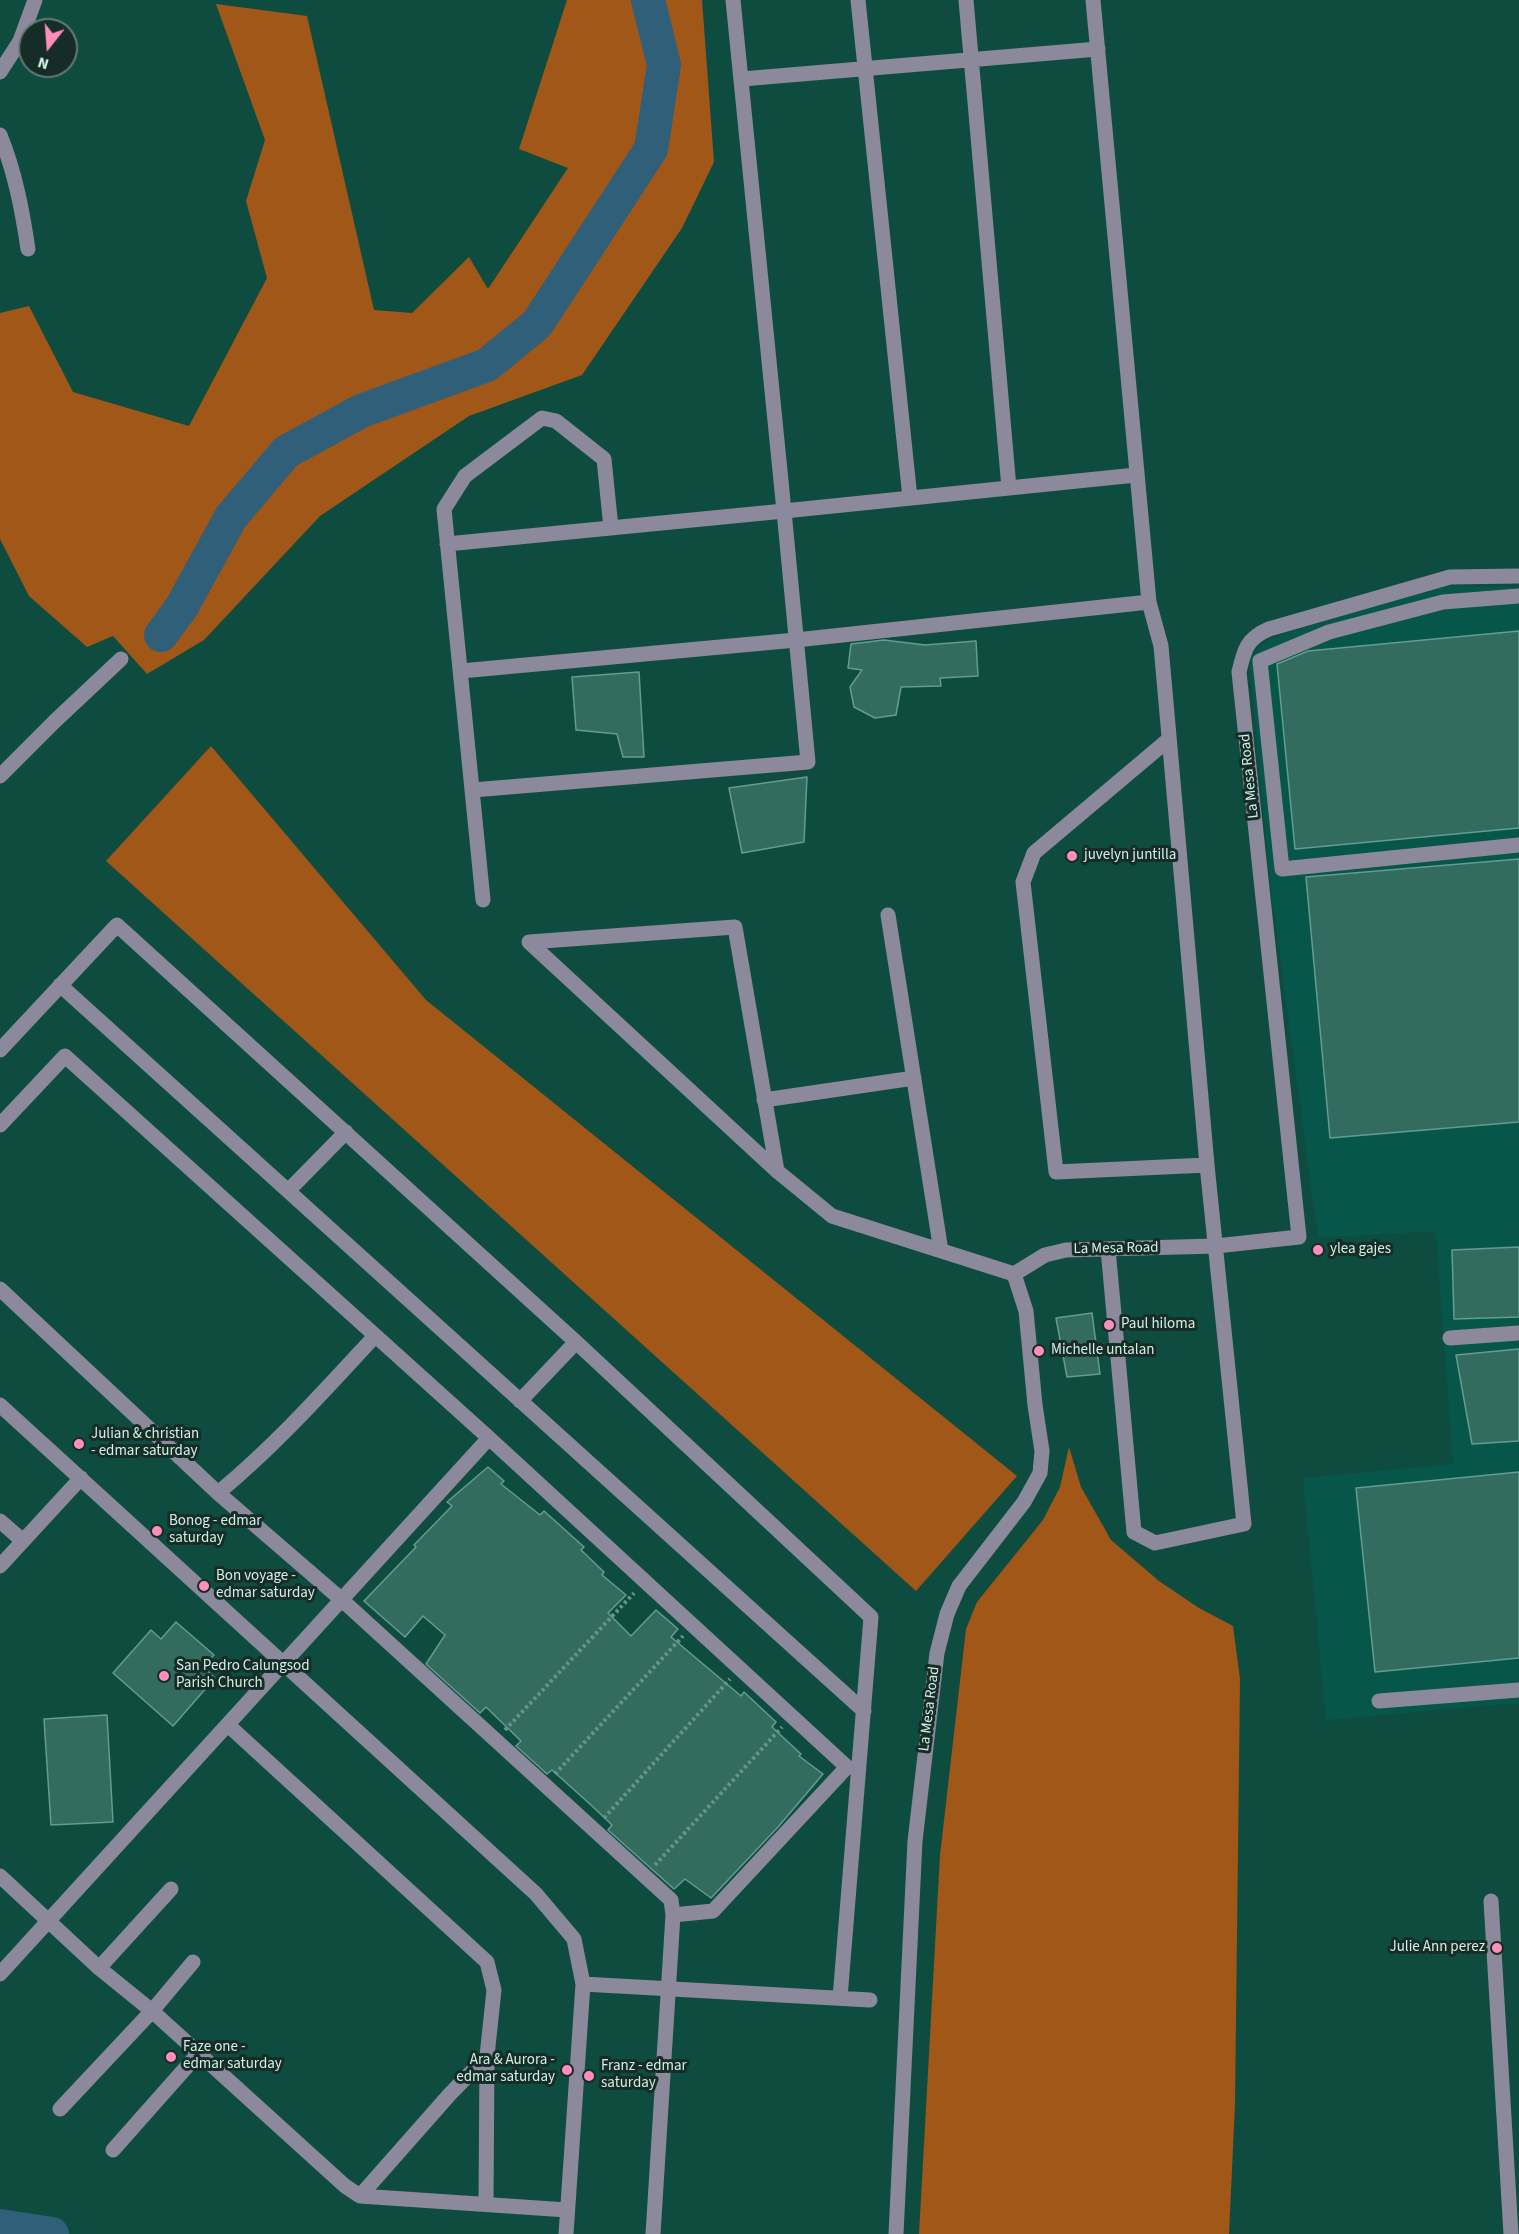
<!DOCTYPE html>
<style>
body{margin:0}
#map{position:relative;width:1519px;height:2234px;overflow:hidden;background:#0f4c40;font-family:"Source Sans 3",sans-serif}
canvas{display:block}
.north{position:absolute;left:18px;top:18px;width:60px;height:60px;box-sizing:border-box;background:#162d27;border:2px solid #617b73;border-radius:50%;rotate:197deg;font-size:16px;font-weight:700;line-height:24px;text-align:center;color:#d2efe6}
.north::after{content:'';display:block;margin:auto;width:21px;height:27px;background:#ff8ebb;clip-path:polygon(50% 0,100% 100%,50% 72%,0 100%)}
</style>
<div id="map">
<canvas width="1519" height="2234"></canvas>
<div class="north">N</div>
</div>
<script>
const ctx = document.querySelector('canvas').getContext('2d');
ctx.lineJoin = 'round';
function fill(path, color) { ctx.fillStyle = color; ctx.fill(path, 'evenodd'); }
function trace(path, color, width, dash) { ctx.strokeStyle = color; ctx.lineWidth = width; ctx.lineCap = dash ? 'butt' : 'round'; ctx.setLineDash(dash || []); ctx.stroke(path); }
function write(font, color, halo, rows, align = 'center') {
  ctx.font = font + ' "Source Sans 3",sans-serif'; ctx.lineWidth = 6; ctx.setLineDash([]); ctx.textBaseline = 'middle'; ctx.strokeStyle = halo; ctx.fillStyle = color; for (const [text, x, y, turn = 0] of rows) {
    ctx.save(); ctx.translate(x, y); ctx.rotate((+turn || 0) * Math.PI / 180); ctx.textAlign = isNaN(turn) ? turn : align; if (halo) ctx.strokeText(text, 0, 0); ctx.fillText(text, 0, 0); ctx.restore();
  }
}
const built = new Path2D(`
 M1435,586l84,1v1116l-193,17 -23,-242 150,-14 -17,-233 -118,7 -48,-356 -21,-225 22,-19z`);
const green = new Path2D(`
 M567,0h135l12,162 -32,66 -100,147 -113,41 -149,100 -116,124 -57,34 -34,-38 -26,11 -58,-51 -29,-57v-226l29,-7 44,86 116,34 78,-148 -21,-77 19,-61 -49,-136 91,12 67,294 38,3 57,-56 19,32 80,-121 -49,-19z
 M211,746l215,254 591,476 -101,115 -810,-730z
 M1069,1447l12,40 30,53 48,41 40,27 34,18 7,53 -5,425 -6,130h-310l21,-379 26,-226 11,-27 66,-82 17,-33z`);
const river = new Path2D(`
 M161,635l20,-27 50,-91 55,-65 75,-41 126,-46 50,-41 114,-175 13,-84 -16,-65
 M0,2226l52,8`);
const building = new Path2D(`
 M1519,631v197l-224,21 -18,-185 31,-13z
 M884,640l41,5 51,-4 2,35 -38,2 1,8 -40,1 -5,28 -21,3 -21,-11 -4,-20 12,-17 -14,-2 3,-24z
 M639,672l5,85h-21l-6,-23 -41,-4 -4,-53z
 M807,777l-3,65 -62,11 -13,-65z
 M1519,859v263l-189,16 -24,-261z
 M1519,1247v70l-65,2 -2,-69z
 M1092,1313l8,61 -33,3 -11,-59z
 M1519,1349v92l-47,3 -16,-89z
 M488,1467l16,14 -3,3 39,31 4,-4 40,36 -3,3 23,22 -2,3 24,20 -18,18 23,23 25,-26 22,19 -7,8 70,59 3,-4 32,30 -4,5 29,27 -2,2 24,18 -45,53 -67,71 -26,-19 -11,10 -66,-59 4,-5 -21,-20 -39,-35 -5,4 -31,-28 5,-5 -35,-34 -6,6 -54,-49 19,-29 -22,-19 -18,21 -41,-36 52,-54 -2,-2 38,-39 -5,-4z
 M1519,1472v186l-144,14 -19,-184z
 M176,1622l38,33 -11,12 12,11 -42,48 -60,-53 38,-43 10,9z
 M107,1715l6,107 -62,3 -7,-106z`);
const path = new Path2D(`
 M505,1730l129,-137
 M555,1774l128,-138
 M604,1818l126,-139
 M655,1865l127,-138`);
const minor = new Path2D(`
 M733,0l51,511 352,-36
 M858,0l52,498
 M966,0l43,488
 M1093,0l56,602 12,44 46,519 37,359 -89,19 -21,-11 -26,-283
 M0,72l20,-31 15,-41
 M742,79l356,-30
 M0,135c15,37 22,74 28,114
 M447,544l337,-33 24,251 -335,28
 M1519,596l-76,6 -114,30 -69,29 22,208 237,-24
 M461,671l335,-31 353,-38
 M1168,740l-134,113 -11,29 33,290 151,-7
 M0,776l55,-55 66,-62
 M483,900l-39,-391 21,-33 77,-58 14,3 48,38 7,69
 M888,915l53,336
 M60,985l804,726
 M0,1050l117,-125 459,417 295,275 -31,381
 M764,1100l150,-22
 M0,1125l65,-69 424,382 358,329 -134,144 -40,4
 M777,1171l-42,-244 -206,15 248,229 55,45 182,58
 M288,1191l58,-59
 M0,1289l218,204 124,107 329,300 2,15 -20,319
 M1450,1338l69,-5
 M520,1401l56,-59
 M0,1405l536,489 38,45 9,45 -17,250
 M218,1493c58,-48 107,-103 157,-157
 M0,1521l23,20 58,-63
 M0,1566l23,-25
 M1379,1701l140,-11
 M228,1725l259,237 7,28 -7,66
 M0,1876l99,92 53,43 193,175 15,10 207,14
 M1491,1901l20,333
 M99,1968l72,-79
 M0,1974l489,-536
 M583,1984l287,16
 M60,2109l92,-98 41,-49
 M113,2150l85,-96
 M360,2196l90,-102 37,-38 -1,148
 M896,2234l19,-393 22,-188 10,-39 12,-28 65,-84 16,-29 2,-22 -7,-46 -9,-94 -12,-37 31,-19 21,-5 150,-4 83,-9 -60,-565c5,-22 8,-34 30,-43l181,-52 69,-1`);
const markers = [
 [1072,856,6,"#ff8ebb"],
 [1318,1250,6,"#ff8ebb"],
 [1109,1325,6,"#ff8ebb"],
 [1039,1351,6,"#ff8ebb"],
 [79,1444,6,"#ff8ebb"],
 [157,1531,6,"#ff8ebb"],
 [204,1586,6,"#ff8ebb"],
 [164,1676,6,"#ff8ebb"],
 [1497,1948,6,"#ff8ebb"],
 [171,2057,6,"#ff8ebb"],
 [567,2070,6,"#ff8ebb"],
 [589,2076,6,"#ff8ebb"]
];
const streetNames = [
 ["La Mesa Road",1250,776,-96],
 ["La Mesa Road",1116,1249,-1],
 ["La Mesa Road",930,1709,-83]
];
const poiNames = [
 ["juvelyn juntilla",1084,856],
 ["ylea gajes",1330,1250],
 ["Paul hiloma",1121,1325],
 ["Michelle untalan",1051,1351],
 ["Julian & christian",91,1435],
 ["- edmar saturday",91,1452],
 ["Bonog - edmar",169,1522],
 ["saturday",169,1539],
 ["Bon voyage -",216,1577],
 ["edmar saturday",216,1594],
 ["San Pedro Calungsod",176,1667],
 ["Parish Church",176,1684],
 ["Julie Ann perez",1485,1948,"right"],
 ["Faze one -",183,2048],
 ["edmar saturday",183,2065],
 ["Ara & Aurora -",555,2061,"right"],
 ["edmar saturday",555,2078,"right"],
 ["Franz - edmar",601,2067],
 ["saturday",601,2084]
];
fill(built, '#065749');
fill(green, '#a05718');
trace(river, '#305f79', 34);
fill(building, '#336b5e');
trace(building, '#649d8e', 1.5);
trace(path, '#659489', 4, [3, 3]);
trace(minor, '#8d899c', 15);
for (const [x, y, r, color] of markers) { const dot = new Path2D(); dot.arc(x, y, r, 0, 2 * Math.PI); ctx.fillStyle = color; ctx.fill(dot); trace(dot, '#162d27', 2); }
write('15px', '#d2efe6', '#162d27', streetNames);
write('15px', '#d2efe6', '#162d27', poiNames, 'left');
</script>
